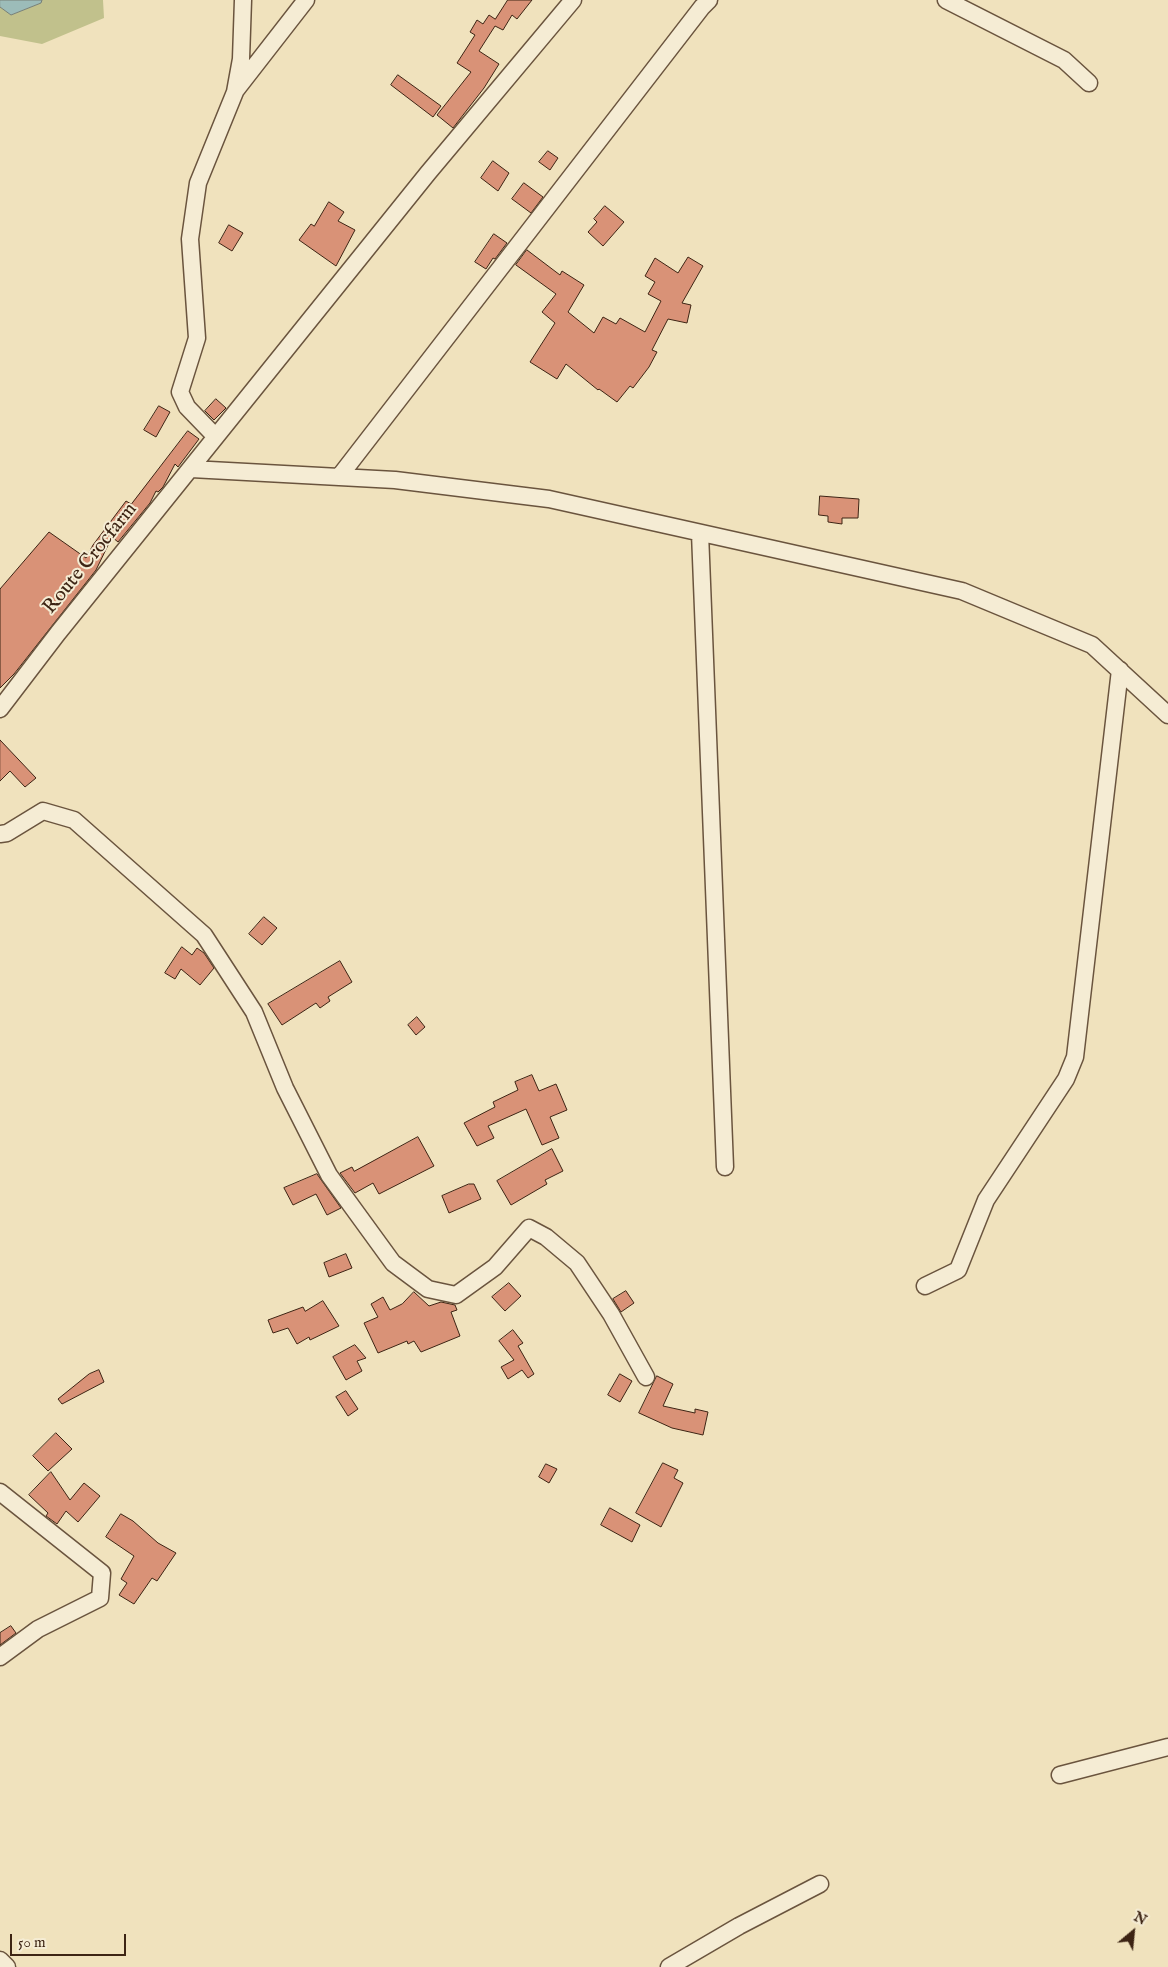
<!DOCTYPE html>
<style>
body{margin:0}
#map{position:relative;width:1168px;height:1967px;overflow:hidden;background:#f0e2bd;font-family:"IM FELL English",serif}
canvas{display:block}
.north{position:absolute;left:1108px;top:1907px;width:50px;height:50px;-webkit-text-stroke:4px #f5ecd4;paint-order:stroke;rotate:28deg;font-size:14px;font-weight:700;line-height:20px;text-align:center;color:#3d2414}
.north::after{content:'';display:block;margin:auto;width:18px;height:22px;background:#3d2414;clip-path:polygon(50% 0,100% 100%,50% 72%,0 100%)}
.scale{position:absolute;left:10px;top:1934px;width:116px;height:22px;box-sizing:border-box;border:2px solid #3d2414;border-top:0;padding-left:6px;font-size:15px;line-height:18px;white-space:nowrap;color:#3d2414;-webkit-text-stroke:4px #f5ecd4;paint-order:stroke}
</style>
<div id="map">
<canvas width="1168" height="1967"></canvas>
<div class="north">N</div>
<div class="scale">50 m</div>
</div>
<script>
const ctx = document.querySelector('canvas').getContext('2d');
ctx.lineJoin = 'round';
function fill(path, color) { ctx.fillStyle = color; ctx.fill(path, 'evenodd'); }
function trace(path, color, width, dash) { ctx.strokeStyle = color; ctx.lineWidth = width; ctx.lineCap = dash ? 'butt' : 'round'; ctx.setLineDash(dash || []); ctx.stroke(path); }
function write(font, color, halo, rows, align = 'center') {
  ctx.font = font + ' "IM FELL English",serif'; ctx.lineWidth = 4; ctx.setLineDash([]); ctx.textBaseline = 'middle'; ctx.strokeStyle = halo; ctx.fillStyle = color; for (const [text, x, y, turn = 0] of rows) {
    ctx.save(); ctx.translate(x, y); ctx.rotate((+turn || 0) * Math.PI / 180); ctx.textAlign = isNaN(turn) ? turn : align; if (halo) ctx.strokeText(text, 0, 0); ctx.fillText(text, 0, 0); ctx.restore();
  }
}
const green = new Path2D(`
 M42,0h61l1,18 -62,26 -42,-8v-29l11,8 30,-12z`);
const water = new Path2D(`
 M0,0h42l-1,3 -30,12 -11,-8z`);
const building = new Path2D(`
 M508,0h24l-15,19 -5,-4 -9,15 -8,-4 -16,25 20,13 -15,24 -31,40 -16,-13 34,-43 -14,-9 18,-28 -5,-3 7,-12 6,4 6,-9 6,4z
 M398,75l43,31 -8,11 -42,-32z
 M548,151l10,7 -8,12 -11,-8z
 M493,161l16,12 -11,18 -17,-13z
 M524,183l19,14 -12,16 -19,-14z
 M329,202l15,10 -6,9 17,9 -19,36 -37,-26 12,-16 3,2z
 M605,206l19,16 -21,24 -15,-14 9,-10 -3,-3z
 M229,225l14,8 -11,18 -13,-8z
 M494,234l13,9 -12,16 -2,-1 -7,11 -11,-7z
 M527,250l33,25 2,-4 22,14 -16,27 26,21 9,-16 13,7 4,-6 25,14 16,-31 -13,-7 7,-12 -10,-6 10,-18 23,15 10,-16 15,9 -21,37 9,2 -4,18 -19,-4 -16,31 5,2 -8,15 -16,21 -3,-2 -13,16 -18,-13 -1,1 -32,-26 -9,15 -27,-17 25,-39 -13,-11 14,-18 -40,-29z
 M216,399l10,9 -12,12 -9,-9z
 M159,406l11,6 -14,25 -12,-7z
 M188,431l11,8 -21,28 -3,-3 -12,23 -5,5 -2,-1 -6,12 -32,39 -6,-5 -16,33 -82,104 -14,14v-99l49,-57 37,26 7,-13 33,-44 5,3z
 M820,496l39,3 -1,19h-16v6l-14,-2v-6l-9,-1z
 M0,740l36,38 -11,9 -15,-16 -10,10z
 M264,917l13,11 -15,17 -13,-11z
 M182,947l10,8 5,-7 7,5 10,15 -14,17 -19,-16 -6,10 -10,-6z
 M340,961l12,21 -24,15 2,4 -10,7 -4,-5 -34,22 -14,-21z
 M417,1017l8,10 -9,8 -8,-10z
 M532,1075l7,16 17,-7 11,26 -17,7 9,21 -17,7 -16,-36 -38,17 6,12 -17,8 -13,-23 31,-16 -2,-5 25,-12 -3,-8z
 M418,1137l16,29 -55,28 -6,-11 -18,10 -15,-20 12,-6 2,4z
 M552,1149l11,22 -18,9 2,4 -36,21 -14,-24z
 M317,1174l24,34 -14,7 -11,-21 -23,11 -9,-17z
 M469,1184h5l7,15 -32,14 -7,-17z
 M346,1254l6,14 -23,9 -5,-14z
 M509,1283l12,13 -16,15 -13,-14z
 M626,1291l8,12 -13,9 -8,-13z
 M414,1292l15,14 12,-4 14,3 2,5 -6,2 9,24 -39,16 -7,-11 -6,3 -1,-3 -29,12 -14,-30 14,-6 -7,-13 12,-7 7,13 12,-6z
 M323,1301l16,25 -29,14 -1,-3 -12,7 -9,-16 -15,5 -5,-13 35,-13 2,4z
 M513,1330l10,13 -5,3 16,28 -6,4 -6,-8 -14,9 -7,-12 13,-7 -15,-19z
 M355,1345l11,13 -9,3 5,10 -16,9 -13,-23z
 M99,1370l5,12 -42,22 -4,-5 31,-25z
 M620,1374l12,7 -12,21 -12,-7z
 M657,1376l16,8 -10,22 32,7v-4l13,3 -5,23 -31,-7 -33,-15z
 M346,1391l12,18 -10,7 -12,-19z
 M56,1433l16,16 -24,22 -15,-15z
 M663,1463l15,7 -4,8 9,5 -22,44 -25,-14z
 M546,1464l11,5 -8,14 -10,-6z
 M51,1472l19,28 14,-17 16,13 -22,26 -12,-11 -9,13 -11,-8 2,-3 -19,-18z
 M610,1508l30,17 -8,17 -31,-17z
 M121,1514l12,7 25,22 18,10 -19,28 -5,-3 -18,26 -15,-9 8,-12 -6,-4 13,-23 -28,-19z
 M11,1626l5,7 -16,12v-12z`);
const minor = new Path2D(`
 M946,0l118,60 25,23
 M236,90l70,-90
 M215,436l-28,-29 -7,-15 17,-54 -7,-99 8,-56 37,-91 6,-33 2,-59
 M191,469l204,11 154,19 413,92 130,54 76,70
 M339,477l363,-470 7,-7
 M700,533l25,634
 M0,709l58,-76 370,-460 145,-173
 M0,834l7,-1 36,-22 31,9 130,115 50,77 31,76 44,87 64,88 35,26 28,6 39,-28 34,-39 17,9 31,26 34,51 35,63
 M925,1286l33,-16 28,-70 80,-121 9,-22 45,-387
 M0,1492l102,81 -2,25 -62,31 -38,28
 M1060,1775l108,-28
 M0,1960l7,7
 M669,1967l70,-41 81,-42`);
const streetNames = [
 ["Route Crocfarm",91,559,-51]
];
fill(green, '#c1c18c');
fill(water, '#9cbcb9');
trace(water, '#767f77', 1);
fill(building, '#d99277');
trace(building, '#3d2414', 1);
trace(minor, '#6a543e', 19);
trace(minor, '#f5ecd4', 16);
write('20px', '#3d2414', '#f5ecd4', streetNames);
</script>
